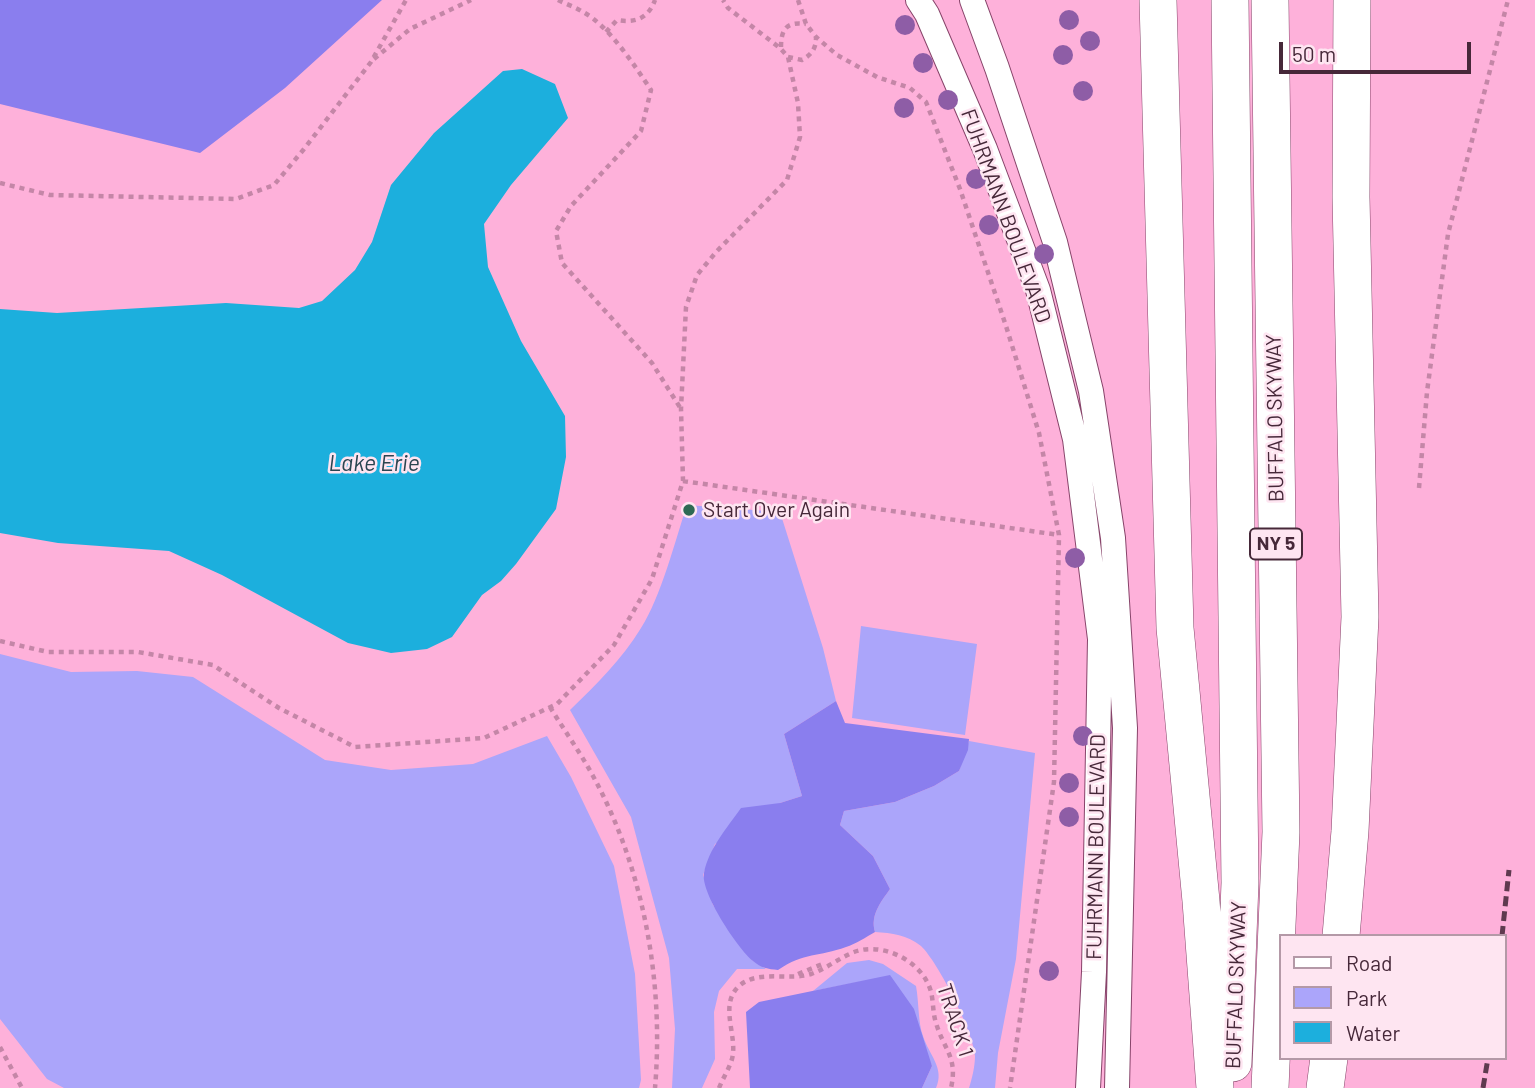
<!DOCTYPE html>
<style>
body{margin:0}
#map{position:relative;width:1535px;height:1088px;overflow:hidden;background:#feb1da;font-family:Barlow,sans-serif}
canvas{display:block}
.legend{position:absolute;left:1279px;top:934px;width:228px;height:126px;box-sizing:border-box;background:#fee5f1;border:2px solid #b499a7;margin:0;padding:9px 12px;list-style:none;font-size:21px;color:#462839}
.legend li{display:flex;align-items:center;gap:14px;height:35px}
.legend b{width:35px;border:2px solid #b499a7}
.scale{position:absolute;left:1279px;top:42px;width:192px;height:32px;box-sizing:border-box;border:4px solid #462839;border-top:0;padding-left:9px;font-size:21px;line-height:24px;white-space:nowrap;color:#462839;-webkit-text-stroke:5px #fee5f1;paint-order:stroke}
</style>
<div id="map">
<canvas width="1535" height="1088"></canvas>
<ul class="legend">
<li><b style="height:9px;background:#fff"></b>Road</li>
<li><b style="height:19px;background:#aba5fa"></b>Park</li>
<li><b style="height:19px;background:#1cafdd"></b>Water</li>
</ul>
<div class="scale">50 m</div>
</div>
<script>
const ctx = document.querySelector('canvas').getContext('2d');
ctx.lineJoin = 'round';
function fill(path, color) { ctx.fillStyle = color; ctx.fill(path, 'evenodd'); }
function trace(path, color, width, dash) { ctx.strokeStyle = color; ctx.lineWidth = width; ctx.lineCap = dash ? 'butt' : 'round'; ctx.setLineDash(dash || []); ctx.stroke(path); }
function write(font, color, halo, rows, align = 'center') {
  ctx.font = font + ' Barlow,sans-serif'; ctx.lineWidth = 5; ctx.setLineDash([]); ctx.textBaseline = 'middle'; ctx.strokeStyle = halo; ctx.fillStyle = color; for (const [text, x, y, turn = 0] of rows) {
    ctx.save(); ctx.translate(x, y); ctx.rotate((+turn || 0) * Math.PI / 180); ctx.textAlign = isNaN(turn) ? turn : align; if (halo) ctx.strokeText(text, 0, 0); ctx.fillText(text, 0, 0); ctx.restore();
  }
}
const green = new Path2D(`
 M687,505l93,7 43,136 13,53 -52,33 18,62 -22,7 -65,41 -12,31 10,30 39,55 14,9h-29l-18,22 -5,21 1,47 -13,29h-30l3,-59 -6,-71 -19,-70 -19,-71 -61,-107c26,-25 52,-51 71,-82 20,-31 34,-87 46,-123z
 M861,626l116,18 -12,91 -113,-17z
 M0,654l71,18 66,-1 56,6 132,83 66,10 82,-6 74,-28 24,41 43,89 21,108 6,106 -2,8h-575l-17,-9 -47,-60z
 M969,741l66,12 -19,206 -18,94 -3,35h-26c3,-9 6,-22 6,-32 -1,-23 -37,-94 -54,-110 -14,-11 -29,-13 -46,-14 -5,-17 6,-30 15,-43l-17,-33 -33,-31 4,-14 51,-9 39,-16 25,-15z
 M869,960l14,4 33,22c3,16 2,37 7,50 6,19 22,32 13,52h-14l10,-22 -42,-90 -77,15 34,-28z`);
const forest = new Path2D(`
 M0,0h382l-97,88 -85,65 -200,-49z
 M836,701l9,22 124,16 -1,11 -9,21 -25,15 -39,16 -51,9 -4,14 33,31 17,33c-9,13 -20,26 -15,43 -9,5 -19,12 -29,15 -27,10 -42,5 -68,23 -10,-1 -17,-2 -25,-9 -15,-12 -53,-69 -49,-88 5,-25 23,-45 37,-65l39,-5 22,-7 -18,-62z
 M890,975l24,34 18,57 -10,22h-172l-4,-76 13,-10z`);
const water = new Path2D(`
 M522,69l33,15 13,34 -57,67 -27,39 4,43 33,74 44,75 1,41 -10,52 -40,55 -15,17 -19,14 -30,42 -25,12 -36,4 -43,-10 -126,-68 -53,-24 -111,-8 -58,-10v-224l57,4 169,-10 73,5 23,-7 33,-31 17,-28 19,-57 43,-52 69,-62z`);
const path = new Path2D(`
 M558,0c8,4 17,7 25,12 26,14 52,54 68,78l-10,41 -70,75 -15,25 6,32 90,100 29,46
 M798,0l8,24 10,13 21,18 40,22 33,11 16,14 34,87 46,137 33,107 20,102 -5,247 -44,306
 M606,32l11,-12c18,3 31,-1 38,-20
 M781,47c0,-18 6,-26 25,-23
 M788,57l14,3c9,-5 14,-11 14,-22
 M374,59l36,-30 61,-29
 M0,183l50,12 186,4 38,-14 30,-36 67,-87 35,-62
 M683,481l376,54
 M1419,488l8,-96 21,-158 60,-234
 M0,641l48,11h90l75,13 66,43 76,39 129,-9 73,-34 57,-59 38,-66 31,-98 -2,-72 5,-102 11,-32 20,-24 70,-71 13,-43 -2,-34 -10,-46 -8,-9 -52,-40 -5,-8
 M550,707c14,23 30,45 43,69 51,93 71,207 62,312
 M798,974l27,-11
 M0,1047l22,41
 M719,1088c4,-10 10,-19 13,-29 6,-23 -13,-53 6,-72 18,-18 52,-6 73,-13 15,-5 28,-16 43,-22 27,-10 64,7 75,34 5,11 3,25 7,37 8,27 22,34 15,65`);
const minor = new Path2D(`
 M918,0l9,14 58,135 53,141 37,149 25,200 -6,333 -6,116
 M972,0l25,68 58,174 36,149 22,147 12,190 -8,360`);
const highway = new Path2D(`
 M1158,0l17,628 26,273 14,187
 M1230,0l10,883 -7,180
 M1341,936l9,-105 10,-214 -9,-420 1,-197
 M1270,1088l11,-256 -11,-832
 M1325,1088l4,-30`);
const rail = new Path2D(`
 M1502,936l7,-66
 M1483,1088l5,-30`);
const trees = [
 [1069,20],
 [905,25],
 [1090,41],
 [1063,55],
 [923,63],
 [1083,91],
 [948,100],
 [904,108],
 [976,179],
 [989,225],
 [1044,254],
 [1075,558],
 [1083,736],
 [1069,783],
 [1069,817],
 [1049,971]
];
const markers = [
 [689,510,7,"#2e6953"]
];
const shields = [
 [1276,544,52]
];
const shieldNames = [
 ["NY 5",1276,544]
];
const streetNames = [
 ["FUHRMANN BOULEVARD",1006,216,70],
 ["BUFFALO SKYWAY",1275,418,-91],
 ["FUHRMANN BOULEVARD",1096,847,-89],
 ["BUFFALO SKYWAY",1236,985,-88],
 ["TRACK 1",955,1020,72]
];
const poiNames = [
 ["Start Over Again",703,510]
];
const waterNames = [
 ["Lake Erie",374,463]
];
fill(green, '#aba5fa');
fill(forest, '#8a7eee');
fill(water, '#1cafdd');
trace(minor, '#87446a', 26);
trace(highway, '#87446a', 38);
trace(path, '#c486a7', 4.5, [5, 5]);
trace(minor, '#fff', 24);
trace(highway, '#fff', 37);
trace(rail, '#5f3a4f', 5, [10, 5]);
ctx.fillStyle = '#8e5da6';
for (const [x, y] of trees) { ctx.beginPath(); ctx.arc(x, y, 10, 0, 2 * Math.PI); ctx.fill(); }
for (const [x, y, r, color] of markers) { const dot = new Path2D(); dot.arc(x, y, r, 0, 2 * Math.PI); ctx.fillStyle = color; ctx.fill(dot); trace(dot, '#fee5f1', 2.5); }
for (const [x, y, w] of shields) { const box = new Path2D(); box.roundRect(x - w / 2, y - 15.5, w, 31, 5); ctx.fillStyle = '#fee5f1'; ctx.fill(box); trace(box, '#462839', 2); }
write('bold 19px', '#462839', null, shieldNames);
write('21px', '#462839', '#fee5f1', streetNames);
write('21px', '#462839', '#fee5f1', poiNames, 'left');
write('italic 23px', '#2a4551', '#fee5f1', waterNames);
</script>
